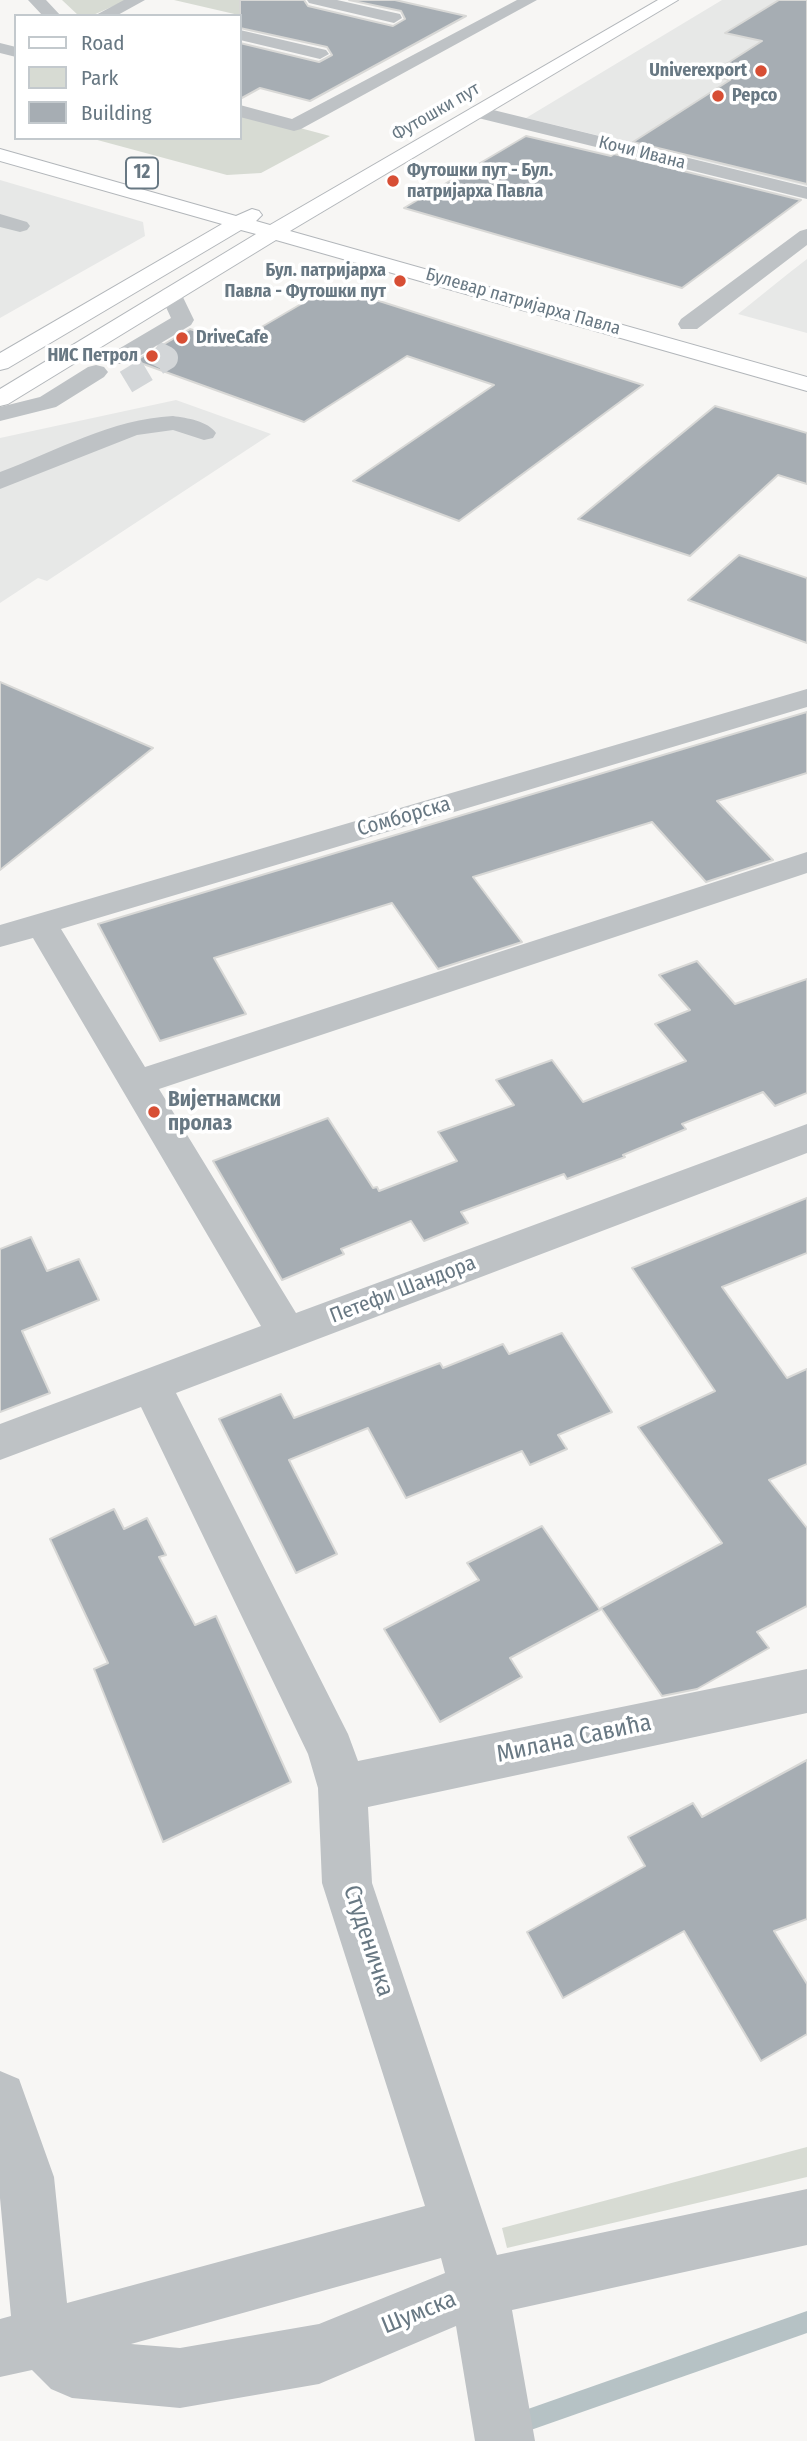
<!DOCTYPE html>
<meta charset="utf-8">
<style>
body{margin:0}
#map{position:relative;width:807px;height:2441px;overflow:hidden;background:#f7f6f4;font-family:"Fira Sans Condensed",sans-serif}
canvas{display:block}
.legend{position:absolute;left:14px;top:14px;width:228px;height:126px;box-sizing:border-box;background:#fff;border:2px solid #c3c9cd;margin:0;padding:9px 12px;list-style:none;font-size:21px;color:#687883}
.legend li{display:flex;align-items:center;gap:14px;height:35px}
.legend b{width:35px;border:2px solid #c3c9cd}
</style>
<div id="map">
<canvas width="807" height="2441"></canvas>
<ul class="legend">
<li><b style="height:9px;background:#fff"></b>Road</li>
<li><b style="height:19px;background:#d7dbd3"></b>Park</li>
<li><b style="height:19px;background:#a6adb3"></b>Building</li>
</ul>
</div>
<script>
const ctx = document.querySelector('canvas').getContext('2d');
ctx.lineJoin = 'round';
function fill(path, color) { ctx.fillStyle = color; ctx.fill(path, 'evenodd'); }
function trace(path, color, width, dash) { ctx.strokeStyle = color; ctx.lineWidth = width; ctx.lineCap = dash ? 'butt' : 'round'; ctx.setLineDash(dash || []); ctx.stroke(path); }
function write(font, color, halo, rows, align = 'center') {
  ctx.font = font + ' "Fira Sans Condensed",sans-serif'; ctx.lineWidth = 7; ctx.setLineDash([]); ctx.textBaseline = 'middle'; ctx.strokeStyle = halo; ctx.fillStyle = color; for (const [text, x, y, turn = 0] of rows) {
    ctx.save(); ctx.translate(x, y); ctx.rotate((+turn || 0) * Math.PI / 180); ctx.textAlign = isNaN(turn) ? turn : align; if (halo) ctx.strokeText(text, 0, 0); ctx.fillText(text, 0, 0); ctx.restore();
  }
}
const built = new Path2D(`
 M722,0h85v186l-281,-68z
 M0,180l143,42 2,14 -145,82z
 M807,259v74l-69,-19 51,-41z
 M176,400l95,34 -224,147 -9,-3 -38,25v-165z`);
const green = new Path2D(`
 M62,0h65l-36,16h-12z
 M174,0h90l87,41z
 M240,112l90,24 -69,37 -34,2 -137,-37h150z
 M807,2147v30l-300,71 -5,-20z`);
const stream = new Path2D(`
 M807,2311v22l-279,98 -8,-3 -3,-8 3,-8 8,-3z`);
const building = new Path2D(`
 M240,0h64l4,6 85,20 12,-7 -4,-8 -52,-11h46l71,16 -156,85 -50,-13 -20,11v-56l79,19 13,-7 -5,-8 -87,-19z
 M779,0h28v184l-174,-42 97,-62 -21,-5 53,-34 -37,-8z
 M526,136l85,20 3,-2 187,46 -119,88 -278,-80z
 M332,286l311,99 -184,136 -106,-40 141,-96 -87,-29 -103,66 -169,-61 55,-32 44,14z
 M715,406l92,27v51l-29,-9 -88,81 -112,-37z
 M739,555l68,23v65l-119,-43z
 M0,682l153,66 -153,122z
 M807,712v61l-90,28 56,59 -67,22 -54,-60 -179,55 49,65 -84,27 -46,-66 -178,55 32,56 -86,27 -62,-117z
 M697,961l38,43 72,-25v114l-32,13 -12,-14 -81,32 4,5 -63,26 2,2 -58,22 -3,-5 -103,38 7,11 -44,18 -13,-20 -70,28 3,5 -62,26 -69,-119 115,-43 45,70 4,-1 2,4 78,-30 -19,-29 76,-27 -18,-25 56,-20 31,42 103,-41 -31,-37 35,-14 -31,-35z
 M807,1198v55l-85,34 65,91 20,-9v95l-38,16 38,48v78l-50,26 12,16 -72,41 -35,7 -61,-88 121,-65 -84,-116 77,-36 -83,-123z
 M31,1237l16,34 32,-12 20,41 -77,31 28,62 -50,19v-163z
 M562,1333l50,79 -54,23 9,14 -37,16 -8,-14 -116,47 -38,-70 -79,32 48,94 -41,19 -77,-154 62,-25 13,24 146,-55 3,5 60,-24 6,10z
 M114,1509l10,20 23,-11 19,37 -7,2 36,68 21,-9 75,166 -128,60 -69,-173 14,-6 -58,-124z
 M542,1526l58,84 -90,48 12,19 -82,45 -56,-93 95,-49 -12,-17z
 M807,1760v159l-33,12 33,53v50l-46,27 -77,-130 -121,67 -36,-66 118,-66 -17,-29 65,-34 9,14z`);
const minorTunnel = new Path2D(`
 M126,382l40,-24 -22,-11`);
const minor = new Path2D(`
 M28,0h18l15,16h-18z
 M124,0h21l-29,16h-22z
 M307,0h30l63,14 2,4 -8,5 -85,-20z
 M517,0h20l-236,129 -7,2 -54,-14v-12l52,14z
 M240,30l86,20 3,4 -9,5 -80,-19z
 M0,43l16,4v10l-16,-4z
 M477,106l330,81v12l-337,-83 -2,-4 2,-4z
 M0,214l27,8 3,4 -3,4 -7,2 -20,-5z
 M807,229v16l-110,84h-16l-3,-5 3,-5 119,-88z
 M171,287l8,2 15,31 -3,5 -65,39h-16l-3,-5 3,-5 61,-36 -11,-24 3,-5z
 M96,365l8,2 4,5 -4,5 -48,30 -56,14v-14l40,-10 48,-30z
 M173,416c14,2 35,5 43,17l-3,5 -9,2 -31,-10 -36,5 -137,54v-17c57,-21 111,-53 173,-56z
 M807,689v18l-746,222 84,138 662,-215v21l-648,216 137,224 511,-189v29l-631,240 172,341 10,27 449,-92v44l-439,94 4,76 125,372 310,-66v56l-295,65 23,131h-60l-19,-115 -137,58 -139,24 -108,-10 -21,-9 -19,-19 -32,7v-58l11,-3 -11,-118v-127l19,8 35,98 13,126 358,-97 -103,-323 -4,-95 -10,-34 -167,-347 -141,53v-36l261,-98 -228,-388 -33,9v-22zM441,2258l4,15 -126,51 -139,24 -49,-4z`);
const major = new Path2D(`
 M658,0h20l-388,231 517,146v14l-531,-151 -268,164 -8,2v-17l256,-155 -15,-4 -233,138 -8,2v-17l222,-129 -222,-63v-12l236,67 16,-7 7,2 3,4 -6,6 14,4z`);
const markers = [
 [761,71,7,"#d74e34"],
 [718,96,7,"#d74e34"],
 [393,181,7,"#d74e34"],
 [400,281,7,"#d74e34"],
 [182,338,7,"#d74e34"],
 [152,356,7,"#d74e34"],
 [154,1112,7,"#d74e34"]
];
const farPoinames = [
 ["Univerexport",747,71],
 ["Pepco",732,96,"left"],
 ["Футошки пут - Бул.",407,171,"left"],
 ["патријарха Павла",407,192,"left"],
 ["Бул. патријарха",386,271],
 ["Павла - Футошки пут",386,292],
 ["DriveCafe",196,338,"left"],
 ["НИС Петрол",138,356]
];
const farStreetnames = [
 ["Футошки пут",436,112,-30],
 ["Кочи Ивана",642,153,14],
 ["Булевар патријарха Павла",523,302,16]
];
const shields = [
 [142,173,32]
];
const shieldNames = [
 ["12",142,173]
];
const streetNames = [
 ["Сомборска",404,817,-16],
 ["Петефи Шандора",403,1290,-21]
];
const poiNames = [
 ["Вијетнамски",168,1100],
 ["пролаз",168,1124]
];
const nearStreetnames = [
 ["Милана Савића",574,1739,-12],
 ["Студеничка",368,1941,72],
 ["Шумска",419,2313,-22]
];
fill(built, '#e7e8e7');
fill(green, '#d7dbd3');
fill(stream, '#b6c2c5');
fill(building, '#a6adb3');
trace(building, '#d8d8d6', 2);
trace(minorTunnel, '#d3d6d8', 24, [24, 12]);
trace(major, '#b2b6ba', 2);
fill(minor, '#bec2c5');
fill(major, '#fff');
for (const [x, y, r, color] of markers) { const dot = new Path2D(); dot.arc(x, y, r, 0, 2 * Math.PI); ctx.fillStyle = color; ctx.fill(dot); trace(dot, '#fff', 2.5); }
write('bold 18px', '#687883', '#fff', farPoinames, 'right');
write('18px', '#687883', '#fff', farStreetnames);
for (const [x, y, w] of shields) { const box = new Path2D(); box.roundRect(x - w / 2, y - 15.5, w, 31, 5); ctx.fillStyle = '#fff'; ctx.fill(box); trace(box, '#687883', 2); }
write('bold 19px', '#687883', null, shieldNames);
write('21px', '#687883', '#fff', streetNames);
write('bold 21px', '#687883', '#fff', poiNames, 'left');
write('24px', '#687883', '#fff', nearStreetnames);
</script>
